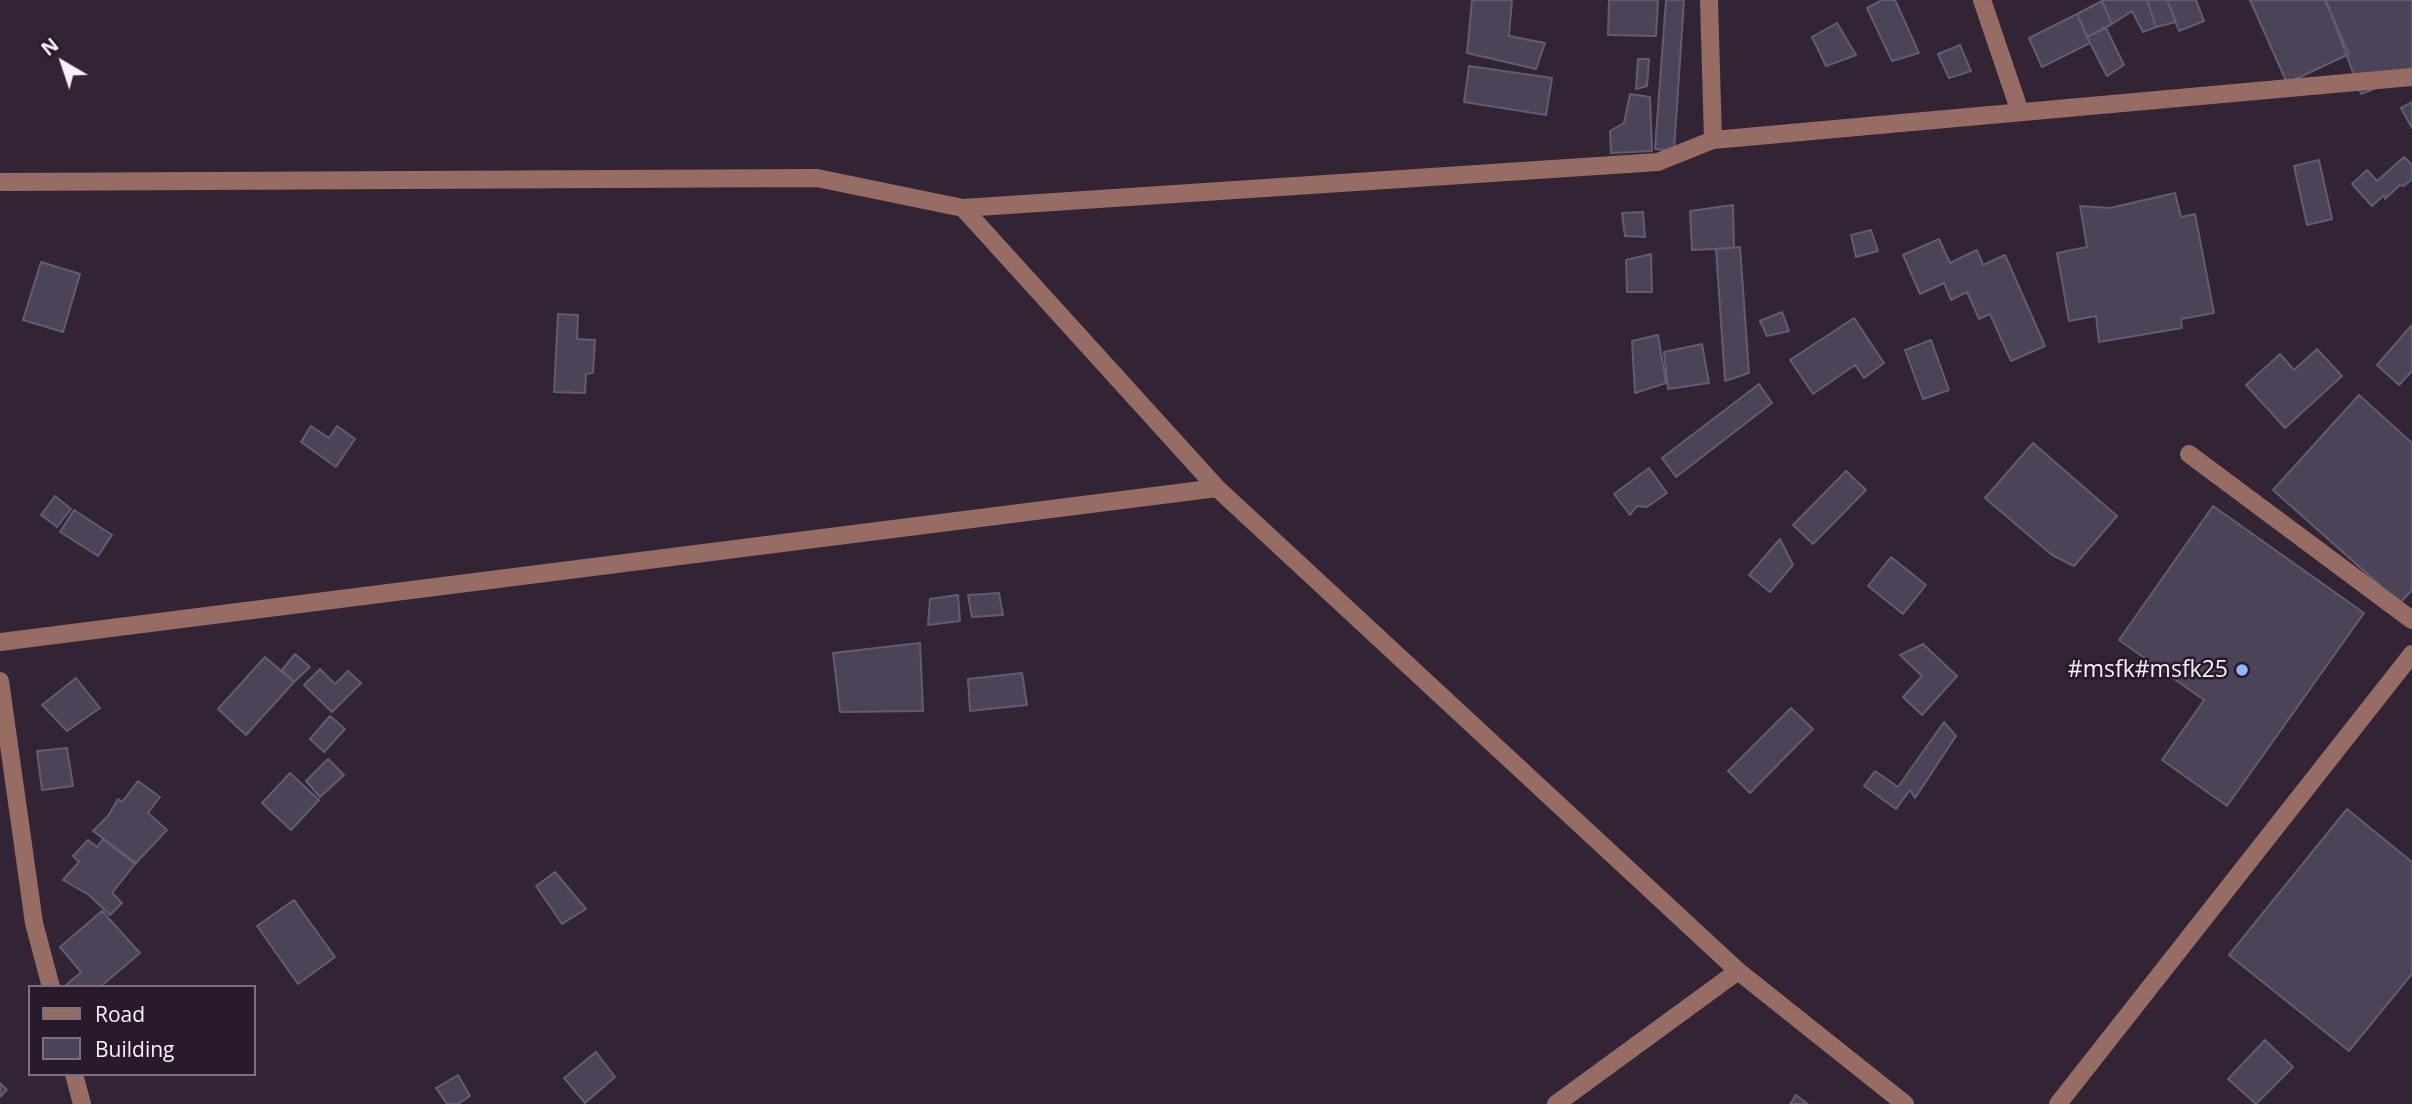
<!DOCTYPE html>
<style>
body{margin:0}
#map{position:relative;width:2412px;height:1104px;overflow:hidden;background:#322435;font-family:"Open Sans",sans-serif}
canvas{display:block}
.legend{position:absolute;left:28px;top:985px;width:228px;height:91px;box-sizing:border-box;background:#281a2a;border:2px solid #7c707e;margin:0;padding:9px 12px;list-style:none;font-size:21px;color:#faf0fc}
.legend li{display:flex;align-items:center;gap:14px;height:35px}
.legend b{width:35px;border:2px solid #7c707e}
.north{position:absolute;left:28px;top:28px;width:70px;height:70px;-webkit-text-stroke:5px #281a2a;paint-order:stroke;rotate:321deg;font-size:19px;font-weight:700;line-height:28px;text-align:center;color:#faf0fc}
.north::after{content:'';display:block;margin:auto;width:24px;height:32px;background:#faf0fc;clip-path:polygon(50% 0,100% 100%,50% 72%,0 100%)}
</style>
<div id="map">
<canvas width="2412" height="1104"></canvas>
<ul class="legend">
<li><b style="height:9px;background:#966c65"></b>Road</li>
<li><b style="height:19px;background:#4b4358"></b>Building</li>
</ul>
<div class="north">N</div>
</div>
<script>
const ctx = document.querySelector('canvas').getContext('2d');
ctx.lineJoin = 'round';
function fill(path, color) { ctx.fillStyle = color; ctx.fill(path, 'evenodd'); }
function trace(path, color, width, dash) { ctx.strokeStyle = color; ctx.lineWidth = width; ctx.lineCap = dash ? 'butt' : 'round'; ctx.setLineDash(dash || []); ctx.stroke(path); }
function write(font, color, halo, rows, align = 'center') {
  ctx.font = font + ' "Open Sans",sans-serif'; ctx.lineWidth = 5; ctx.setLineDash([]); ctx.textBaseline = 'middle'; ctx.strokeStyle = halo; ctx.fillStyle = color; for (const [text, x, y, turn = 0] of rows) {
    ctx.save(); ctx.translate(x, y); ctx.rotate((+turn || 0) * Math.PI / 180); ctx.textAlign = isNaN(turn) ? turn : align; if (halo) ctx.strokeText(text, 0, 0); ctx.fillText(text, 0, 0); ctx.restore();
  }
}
const building = new Path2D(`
 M1472,0h40l-3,36 36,7 -9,26 -69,-16z
 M1609,0h49l-2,36 -48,-1z
 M1666,0h18l-10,151 -19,-2z
 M1882,0h13l24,53 -27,8 -25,-53z
 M2105,0h42l9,27 -13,5 -11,-21 -20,13 -10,-23z
 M2147,0h20l9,22 -20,5z
 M2167,0h29l8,21 -25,10z
 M2250,0h75l24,54 -62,29z
 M2326,0h86v74l-51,20z
 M2102,1l10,23 -25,13 -10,-23z
 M2077,14l13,29 -48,24 -13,-29z
 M1837,23l19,32 -30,11 -14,-29z
 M2106,28l18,37 -17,11 -20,-39z
 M1960,45l11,26 -22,7 -11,-24z
 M1638,59h11l-2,27 -11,3z
 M1469,66l83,12 -6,37 -82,-13z
 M1630,94l20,3 2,54 -41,2 -1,-22 14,-8z
 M2412,102v26l-11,-20z
 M2404,157l8,8v14l-8,7 -4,-1 -15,14 -1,-4 -12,11 -20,-22 15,-14 10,11z
 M2319,160l13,59 -25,6 -13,-59z
 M2175,193l6,24 14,-3 19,99 -33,6 1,9 -83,14 -3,-26 -27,5 -12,-68 30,-6 -7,-41 30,2z
 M1733,205l1,43 -42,2 -2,-39z
 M1643,212l2,25 -20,-1 -3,-23z
 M1871,230l7,21 -22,6 -5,-22z
 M1939,239l11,24 27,-13 6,15 22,-10 40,91 -34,15 -21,-47 -11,5 -12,-27 -16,8 -7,-17 -24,11 -17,-39z
 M1740,247l9,126 -24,8 -9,-132z
 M1651,254l1,38h-25l-1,-32z
 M41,262l39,12 -17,58 -40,-12z
 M1782,312l7,19 -22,5 -7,-15z
 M558,314l20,1 -1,24 18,1 -2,33 -7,1 -1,19 -31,-1z
 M1854,318l30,45 -20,15 -9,-13 -42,29 -23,-34z
 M2412,325v46l-13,14 -22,-20z
 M1658,335l8,48 -31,10 -3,-52z
 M1931,340l18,50 -26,9 -18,-49z
 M1702,344l7,39 -41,6 -4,-37z
 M2317,349l25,27 -57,52 -39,-43 34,-31 14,16z
 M1759,384l13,19 -96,74 -14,-19z
 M2359,395l53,48v147l-12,13 -127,-113z
 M311,426l18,12 8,-12 18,13 -19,28 -35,-25z
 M2033,443l84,73 -43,50 -22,-11 -67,-57z
 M1649,468l18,25 -20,14 -10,-1 -7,9 -16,-21z
 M1846,471l20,19 -53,54 -20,-19z
 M55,496l16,13 -14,18 -16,-12z
 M2213,506l151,107 -137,193 -65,-46 42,-60 -85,-60z
 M74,510l38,25 -14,21 -38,-24z
 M1780,539l13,26 -23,27 -21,-17z
 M1891,557l35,28 -23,29 -35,-28z
 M999,593l4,22 -31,2 -4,-22z
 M958,595l2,26 -32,4 2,-26z
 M920,643l3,68 -83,1 -7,-59z
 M1923,644l34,32 -35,39 -19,-18 19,-21 -22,-21z
 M295,654l15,13 -16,15 -12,-12z
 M265,657l29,25 -48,53 -28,-26z
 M320,669l15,15 13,-13 13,12 -29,29 -28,-27z
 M1022,673l5,32 -57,6 -2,-32z
 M76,678l24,30 -33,23 -25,-26z
 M1791,708l22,21 -63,64 -22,-22z
 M330,716l15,13 -21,23 -14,-13z
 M1944,722l12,14 -41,62 -5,-8 -14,19 -32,-23 11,-15 23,16z
 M67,748l6,38 -31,4 -5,-39z
 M328,759l16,16 -24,22 -14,-16z
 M290,773l29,27 -28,30 -29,-27z
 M138,781l22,16 -12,16 19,17 -31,33 -43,-32 15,-15 10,-17 4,3z
 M2347,809l65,53v112l-63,77 -120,-96z
 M103,839l32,25 -23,29 10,10 -12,12 -21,-20 -26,-15 16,-18 -6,-6 15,-16 9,7z
 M555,872l31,37 -24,15 -26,-38z
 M294,900l41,57 -37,27 -41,-58z
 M102,911l38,42 -40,34h-36l17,-15 -21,-25z
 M2265,1040l28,27 -37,37 -28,-25z
 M596,1052l19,25 -30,26 -21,-25z
 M458,1075l12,21 -12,8h-11l-11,-16z
 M0,1083l7,7 -7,7z
 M1796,1095l12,9h-18z`);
const minor = new Path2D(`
 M1709,0l4,140
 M1982,0l38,112
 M0,182l817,-4 146,30 254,280 521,483 167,133
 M963,208l695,-46 55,-22 699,-63
 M2189,454l223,166
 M0,642l1217,-154
 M0,681l34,242 17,64
 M74,1074l8,30
 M1556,1104l182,-133
 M2058,1104l354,-450`);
const markers = [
 [2242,670,7,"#8db9fc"]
];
const poiNames = [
 ["#msfk#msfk25",2228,670]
];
fill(building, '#4b4358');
trace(building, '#635c71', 2);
trace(minor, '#966c65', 18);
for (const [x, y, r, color] of markers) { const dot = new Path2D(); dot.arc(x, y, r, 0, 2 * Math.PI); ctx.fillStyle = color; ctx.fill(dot); trace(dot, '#281a2a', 2.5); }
write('23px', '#faf0fc', '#281a2a', poiNames, 'right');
</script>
